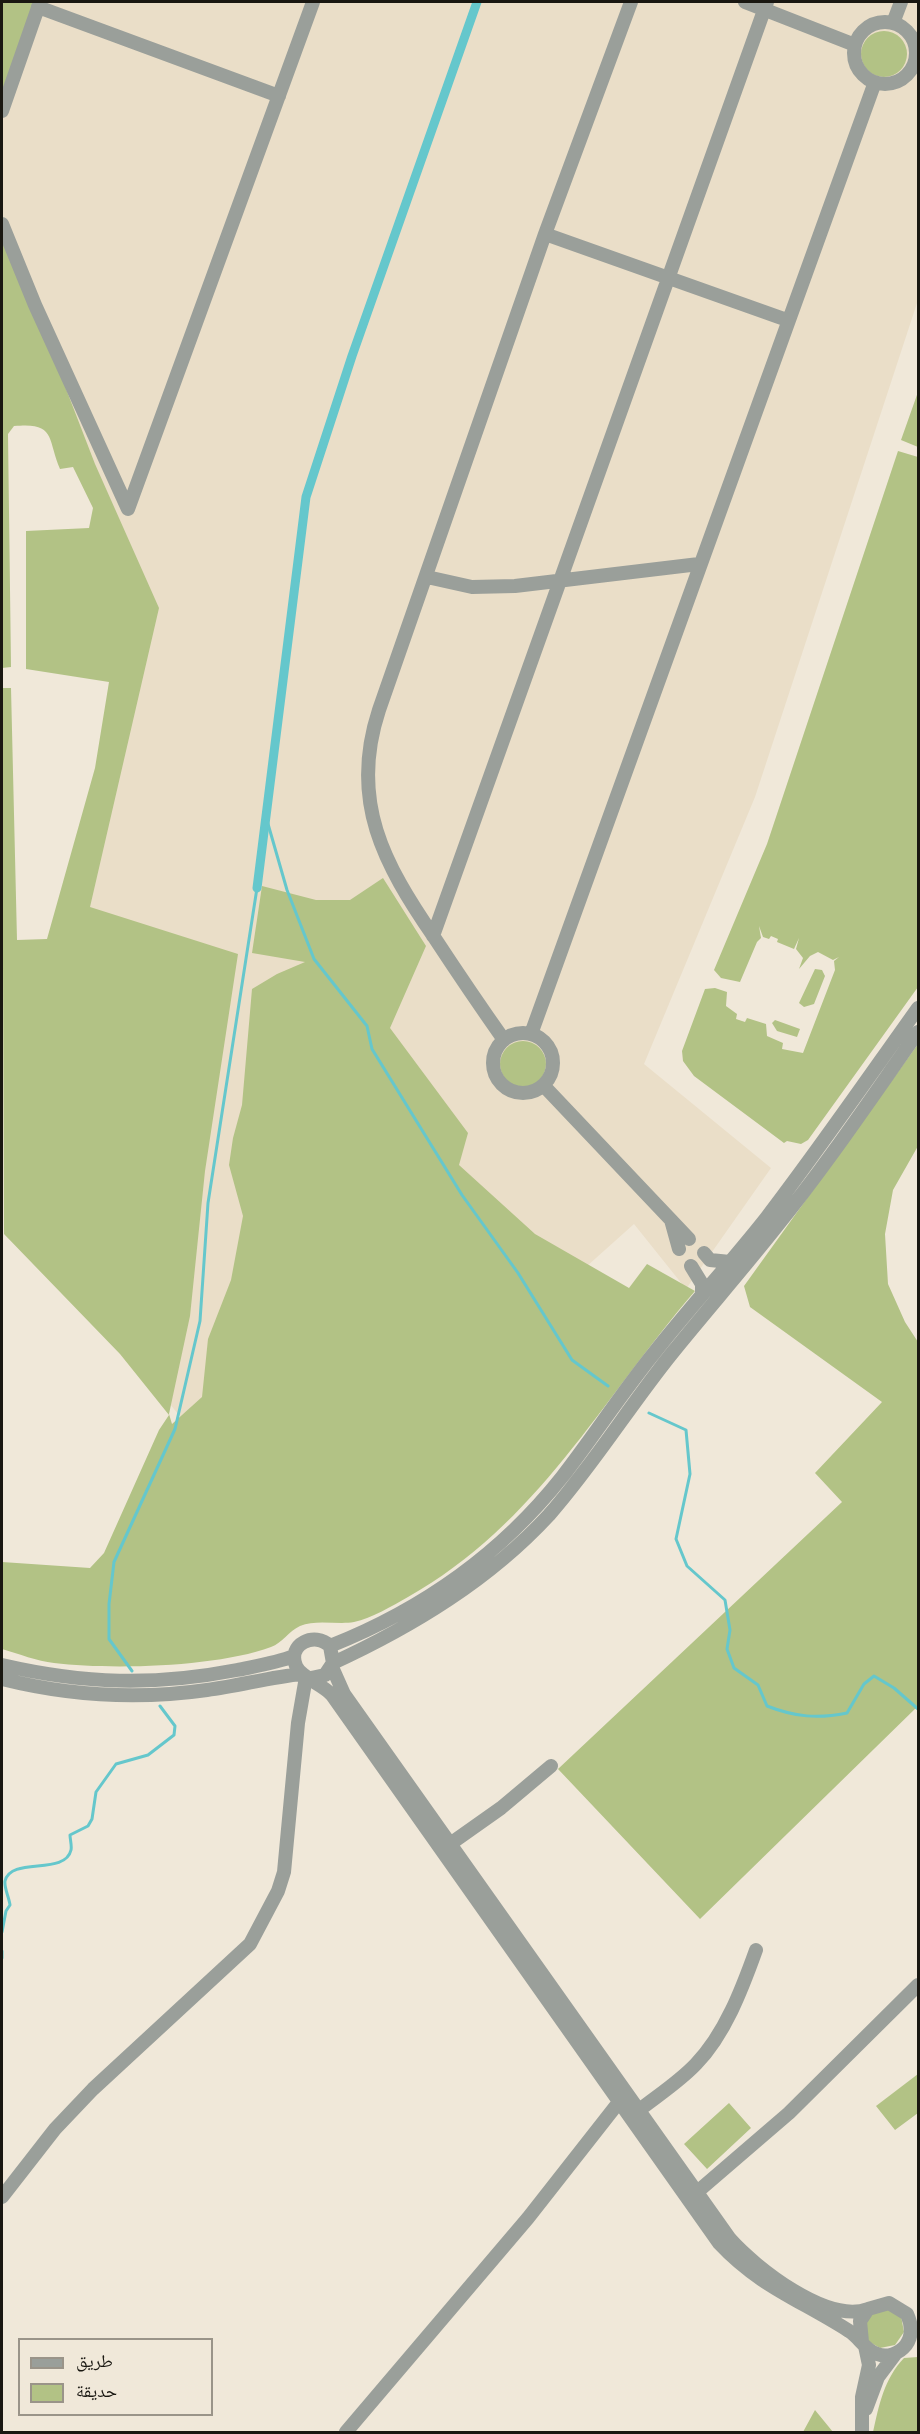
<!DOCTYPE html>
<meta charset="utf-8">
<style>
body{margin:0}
#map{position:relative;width:920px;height:2434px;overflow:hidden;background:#f0e8d9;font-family:Mulish,"Noto Naskh Arabic",sans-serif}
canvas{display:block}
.frame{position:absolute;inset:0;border:3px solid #191711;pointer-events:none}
.legend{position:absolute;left:18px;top:2338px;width:195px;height:78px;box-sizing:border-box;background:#f0e8d9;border:2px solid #9a9489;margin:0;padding:8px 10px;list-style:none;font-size:18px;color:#191711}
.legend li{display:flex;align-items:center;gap:12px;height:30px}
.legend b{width:30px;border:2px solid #9a9489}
</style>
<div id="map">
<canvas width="920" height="2434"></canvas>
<div class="frame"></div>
<ul class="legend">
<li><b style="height:8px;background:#9a9f9a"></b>طريق</li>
<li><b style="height:16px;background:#b2c285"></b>حديقة</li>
</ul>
</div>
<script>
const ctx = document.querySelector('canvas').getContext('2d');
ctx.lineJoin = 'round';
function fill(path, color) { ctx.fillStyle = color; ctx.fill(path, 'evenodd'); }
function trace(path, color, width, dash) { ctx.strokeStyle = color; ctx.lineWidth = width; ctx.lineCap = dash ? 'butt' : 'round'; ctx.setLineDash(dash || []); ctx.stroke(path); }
const built = new Path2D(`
 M2,2h916v298l-163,497 -111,267 127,104 -85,121 -52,-65 -57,51 -327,229 -80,-100 -160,-175 139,-612 -147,-375z`);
const green = new Path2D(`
 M2,2h35l-35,107z
 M861 54a23 23 0 1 1 46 0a23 23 0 1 1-46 0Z
 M2,223l93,241 64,144 -69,299 148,47 -33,217 -15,145 -21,98 3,10 30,-27 6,-58 23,-59 12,-64 -14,-51 4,-27 9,-33 10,-116 25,-15 28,-12 -53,-9 10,-67 54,14h34l33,-22 43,68 -36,82 78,105 -9,32 76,69 94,54 18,-24 48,27c-94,109 -157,233 -287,306 -16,9 -36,21 -54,25 -16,3 -38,-3 -54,4 -11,5 -18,17 -29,21 -54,20 -159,23 -217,16 -17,-2 -35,-9 -52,-14v-87l88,6 14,-15 55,-123 10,-15 -49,-61 -116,-120 -2,-546h9l6,252 30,-1 48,-171 14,-86 -83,-13v-138l63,-3 4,-20 -20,-41 -13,2c-13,-31 -4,-47 -46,-43l-6,8 3,233 -9,1z
 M918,392v55l-17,-7z
 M898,451l20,6v530l-110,153 -7,4 -14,-3 -3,2 -90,-67 -11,-15 -1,-10 23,-62 10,-1 12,4 -1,14 11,8 -1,5 9,3 2,-4 19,6 1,12 16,7 -1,6 21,4 32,-83 -1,-9 5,-4 -6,3 -15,-8 -8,4 -11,13 4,-11 -7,-9 3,-11 -5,11 -17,-7 1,-3 -7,-3 -2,3 -6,-2 -4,-11 2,12 -4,4 -17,40 -19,-4 -7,-8 53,-126z
 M815,969l7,1 3,6 -11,28 -10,3 -5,-4z
 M775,1020l25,9 -3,8 -20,-6 -5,-8z
 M500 1064a23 23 0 1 1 46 0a23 23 0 1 1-46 0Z
 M918,1044v102l-25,44 -8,44 3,50 17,38 13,20v364l-218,213 -142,-150 284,-267 -27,-29 67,-71 -132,-95 -6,-21z
 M918,2074v39l-23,17 -19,-24z
 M729,2103l22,25 -44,41 -23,-25z
 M888,2307l13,9 3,16 -9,13 -15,3 -14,-8v-24z
 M918,2357v75h-45c6,-27 11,-53 31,-74z
 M815,2410l18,22h-30z`);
const stream = new Path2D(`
 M266,817l21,73 27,69 53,67 5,23 90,146 56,78 54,87 36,26
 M649,1413l37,17 4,44 -14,65 11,27 38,34 5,30 -3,19 7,19 24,17 9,21c28,11 51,13 80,7l17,-29 10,-8 20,12 24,21
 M132,1671l-23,-32v-35l5,-42 61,-133 25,-108 8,-118 49,-315
 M2,1932l4,-21 4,-6c-1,-8 -6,-17 -5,-24 6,-25 60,-5 66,-31 1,-4 -1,-11 -1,-15l18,-9 4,-7 4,-27 20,-28 32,-9 26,-20 1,-9 -15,-20
 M2,1951v7`);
const canal = new Path2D(`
 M257,888l49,-391 46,-141 125,-354`);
const minor = new Path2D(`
 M745,2l110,43
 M38,7l241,89
 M854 53a31 31 0 1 1 62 0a31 31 0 1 1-62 0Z
 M893,23l8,-21
 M2,111l38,-109
 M2,224l33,81 93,204
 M545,234l242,86
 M128,509l185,-507
 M427,577l45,10 43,-1 184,-22
 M433,936l334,-934
 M493 1063a30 30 0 1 1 60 0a30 30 0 1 1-60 0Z
 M531,1034l344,-952
 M504,1040c-24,-34 -47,-68 -70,-103 -50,-73 -85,-136 -55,-227l166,-476 86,-232
 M544,1086l145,153
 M671,1220l8,29
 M704,1253l6,7 20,2
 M691,1266l11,18v11
 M330,1646c91,-36 171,-92 232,-169 31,-40 59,-83 92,-124 36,-46 76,-89 113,-136 52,-68 101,-139 151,-209
 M333,1663c80,-37 156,-83 216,-148 45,-51 81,-110 124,-163 34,-42 70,-83 104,-126 50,-62 95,-129 141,-194
 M2,1665c82,19 152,21 235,5 19,-4 39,-7 57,-14
 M332,1667l12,27 386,545c26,29 97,85 138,70
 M311,1678l14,-3 8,-12 -3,-17c-15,-15 -43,-2 -34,20 4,11 26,18 36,29l387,548c41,44 82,57 130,88 10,6 16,19 28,23 10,4 22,0 29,-9 7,-10 6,-20 1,-31l-18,-11 -21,6 -8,12 2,21
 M2,1679c68,17 135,21 205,11 32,-4 63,-13 95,-16
 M443,1849l58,-41 50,-42
 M638,2111c19,-15 41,-29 58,-47 29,-30 46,-75 60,-114
 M696,2193l93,-80 129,-128
 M2,2197l53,-68 38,-40 157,-145 28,-53 6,-19 14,-149 8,-46
 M866,2409l12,-32 18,-24
 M346,2432l182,-214 91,-116
 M862,2432v-35l7,-32 -4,-19`);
fill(built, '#eadec8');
fill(green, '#b2c285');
trace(stream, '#65c7cc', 3);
trace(canal, '#65c7cc', 9);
trace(minor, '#9a9f9a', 14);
</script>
